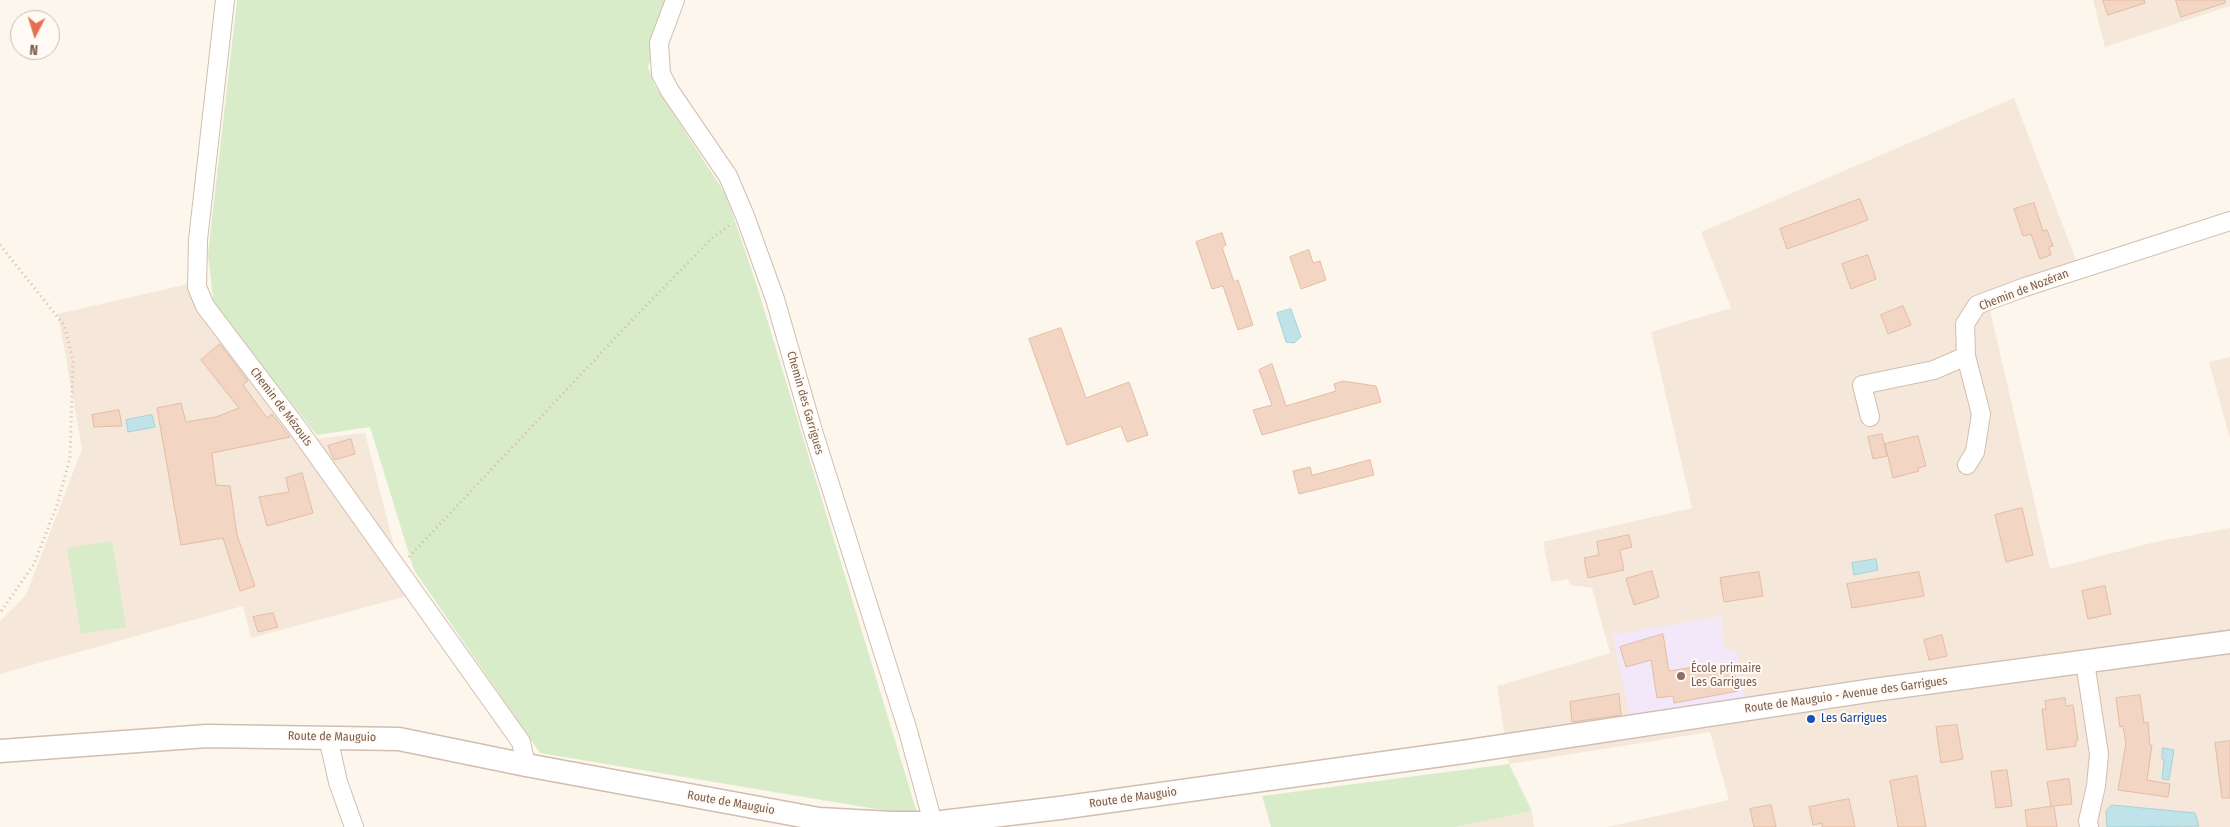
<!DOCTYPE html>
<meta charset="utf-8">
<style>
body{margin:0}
#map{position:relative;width:2230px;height:827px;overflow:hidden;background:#fdf6ec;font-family:"Fira Sans Condensed",sans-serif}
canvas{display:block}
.north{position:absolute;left:10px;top:10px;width:50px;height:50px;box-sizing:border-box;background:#fffaf3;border:1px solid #cabbb1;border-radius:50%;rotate:185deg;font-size:14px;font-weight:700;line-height:20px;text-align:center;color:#7a5c4d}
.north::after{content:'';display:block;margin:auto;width:18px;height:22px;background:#e76f51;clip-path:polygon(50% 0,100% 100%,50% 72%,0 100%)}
</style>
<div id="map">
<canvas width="2230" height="827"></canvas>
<div class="north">N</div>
</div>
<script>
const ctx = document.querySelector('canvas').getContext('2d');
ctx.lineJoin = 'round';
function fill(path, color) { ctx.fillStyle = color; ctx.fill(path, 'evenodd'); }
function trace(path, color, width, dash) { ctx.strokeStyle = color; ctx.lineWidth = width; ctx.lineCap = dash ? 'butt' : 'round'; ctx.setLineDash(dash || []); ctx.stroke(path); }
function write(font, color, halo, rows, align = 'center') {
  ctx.font = font + ' "Fira Sans Condensed",sans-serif'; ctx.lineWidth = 4; ctx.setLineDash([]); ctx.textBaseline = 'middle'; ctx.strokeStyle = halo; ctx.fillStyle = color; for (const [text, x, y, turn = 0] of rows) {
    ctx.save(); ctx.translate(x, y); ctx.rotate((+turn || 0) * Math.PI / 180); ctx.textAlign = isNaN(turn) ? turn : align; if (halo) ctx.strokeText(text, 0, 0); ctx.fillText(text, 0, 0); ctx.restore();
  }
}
const residential = new Path2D(`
 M2093,0h137v6l-125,41z
 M2014,98l69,180 -93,32 60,259 105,-27 75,-14v299h-623l122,-27 -19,-68 -201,32 -12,-78 113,-33 -18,-65 -21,-3 -3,-6 -17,3 -8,-40 149,-34 -41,-176 80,-24 -30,-76z
 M205,280l6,26 103,133 51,-6 42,163 -156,42 -8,-32 -243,68v-53l26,-26 56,-146 -24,-135z
 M2230,357v82l-21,-77z
 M1532,811l2,16h-78z`);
const education = new Path2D(`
 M1721,616l4,34 11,-1 10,52 -115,20 -18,-86z`);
const green = new Path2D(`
 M237,0h432l-21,67 6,17 72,111 30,88 162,533 -378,-63 -126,-183 -44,-143 -53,8 -103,-128 -6,-53z
 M112,541l14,86 -45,7 -14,-86z
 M1509,764l23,47 -76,16h-185l-9,-31z`);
const water = new Path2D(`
 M1291,309l10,28 -7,6 -8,-1 -9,-29z
 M152,415l3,12 -27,5 -2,-12z
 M1876,559l2,11 -24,5 -2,-12z
 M2163,748l11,2 -5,30 -7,-1 2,-19 -2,-1z
 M2112,805l83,8 4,13 -92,1 -1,-16z`);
const building = new Path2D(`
 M2103,0h41l1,3 -37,12z
 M2176,0h49v3l-44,14z
 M1860,199l8,21 -81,29 -7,-20z
 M2034,203l9,28 4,-1 6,16 -4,1 2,8 -11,4 -9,-25 -8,2 -9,-27z
 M1222,233l4,12 -4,2 12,35 4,-2 15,45 -15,5 -15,-44 -11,3 -16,-47z
 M1309,250l4,13 7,-2 6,19 -25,9 -11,-32z
 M1868,255l8,24 -25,10 -9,-25z
 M1903,306l8,19 -23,9 -7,-19z
 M1061,328l25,70 43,-16 19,53 -21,7 -6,-16 -54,19 -38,-106z
 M220,344l28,37 -5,4 24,33 5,-4 18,23 -78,16 4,32 14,1 7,49 18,51 -15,5 -17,-53 -42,7 -24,-137 24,-5 5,19 30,-5 23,-9 -38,-48z
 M1272,364l14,42 50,-15 -2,-7 9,-3 33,5 5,16 -119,33 -9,-25 19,-5 -13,-35z
 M119,410l3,16 -28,1 -2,-12z
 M1882,434l5,22 -14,3 -5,-22z
 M1918,436l8,30 -8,2 1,3 -26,7 -8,-34z
 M351,439l4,15 -21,6 -6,-14z
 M1370,460l4,15 -75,19 -6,-23 17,-4 2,8z
 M302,473l11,40 -46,13 -8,-29 30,-5 -3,-14z
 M2022,508l11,47 -27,7 -11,-47z
 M1629,535l3,12 -12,3 4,20 -36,8 -4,-20 15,-3 -2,-13z
 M1652,571l7,26 -25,8 -8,-26z
 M1759,572l4,24 -39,6 -4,-24z
 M1919,572l5,24 -72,12 -5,-24z
 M2105,586l6,28 -23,5 -6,-28z
 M273,613l5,14 -20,5 -5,-15z
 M1663,634l6,37 25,-4 1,4 38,-6 5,26 -64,12 -1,-7 -16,2 -6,-38 -25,7 -6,-20z
 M1942,635l5,21 -18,4 -5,-20z
 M1619,694l2,21 -49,7 -2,-20z
 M2140,695l4,28 4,-1 2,24 2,-1 -5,35 23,4 -2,13 -50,-7 8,-47 -3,-17 -3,1 -4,-29z
 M2065,698l1,8 7,-1 5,35h-2v6l-29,4 -5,-41h4l-1,-8z
 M1957,725l6,34 -22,4 -5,-36z
 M2230,741v57h-8l-7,-55z
 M2007,770l5,36 -16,2 -5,-36z
 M1917,776l9,51h-28l-8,-46z
 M2069,779l3,25 -18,2 3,21h-30l-2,-17 28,-4h-2l-4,-24z
 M1849,799l6,28h-33v-4l-9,2 -4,-18z
 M1771,805l5,22h-22l-4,-18z`);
const path = new Path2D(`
 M0,245l64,80 9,35 -3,98 -13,47 -23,59 -34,49
 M409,557l225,-239 78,-80 19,-14`);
const minor = new Path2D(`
 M225,0l-27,240 -1,47 8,19 94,124 222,312 5,23
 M675,0l-16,43 2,31 9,17 58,85 17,40 30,83 38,132 95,300 25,92
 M1870,417l-8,-32 72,-15 32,-14
 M1967,465l8,-13 6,-38 -15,-58 -1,-32 12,-19 48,-18 205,-66
 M2085,662l14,92 -3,32 -8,35 1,6
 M328,737l10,45 16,45`);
const tertiary = new Path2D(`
 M0,751l207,-15 192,3 127,26 293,54 73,4h41l127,-15 403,-56 411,-62 356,-48`);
const markers = [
 [1681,676,5,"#8d6e63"],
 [1811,719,5,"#1a4fb4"]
];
const streetNames = [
 ["Chemin de Nozéran",2024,290,-21],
 ["Chemin des Garrigues",805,403,74],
 ["Chemin de Mézouls",281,407,53],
 ["Route de Mauguio - Avenue des Garrigues",1846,695,-8],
 ["Route de Mauguio",332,737,1],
 ["Route de Mauguio",1133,798,-8],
 ["Route de Mauguio",731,803,10]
];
const educationNames = [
 ["École primaire",1691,669],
 ["Les Garrigues",1691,683]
];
const transitNames = [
 ["Les Garrigues",1821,719]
];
fill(residential, '#f5e8da');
fill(education, '#f3e8fa');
fill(green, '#d8ecc9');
fill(water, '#bfe3e8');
trace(water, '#a5d3da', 1);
fill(building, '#f3d5c3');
trace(building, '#e6bba3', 1);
trace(minor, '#d1beb0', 20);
trace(tertiary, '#d1beb0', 25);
trace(path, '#d9b8a5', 3, [1, 4]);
trace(minor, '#fff', 18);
trace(tertiary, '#fff', 22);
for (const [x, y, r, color] of markers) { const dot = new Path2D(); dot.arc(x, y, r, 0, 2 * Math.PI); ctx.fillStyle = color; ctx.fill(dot); trace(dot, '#fffaf3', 2); }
write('12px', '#7a5c4d', '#fffaf3', streetNames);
write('12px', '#785e54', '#fffaf3', educationNames, 'left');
write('12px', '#164399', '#fffaf3', transitNames, 'left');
</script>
